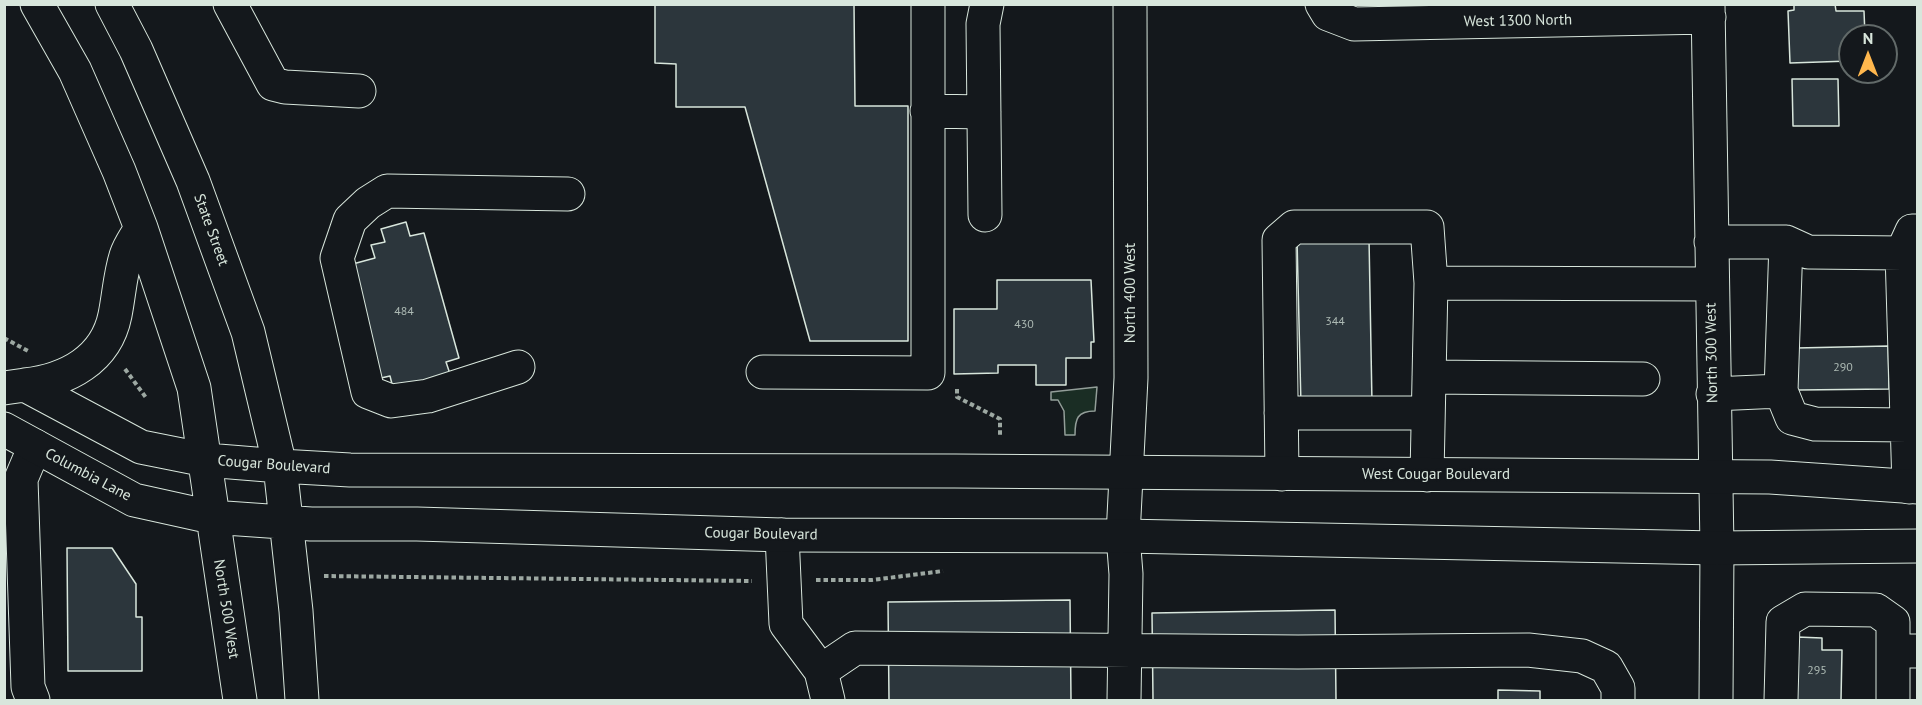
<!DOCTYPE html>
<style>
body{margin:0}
#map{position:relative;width:1922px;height:705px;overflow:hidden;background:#14181c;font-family:"PT Sans",sans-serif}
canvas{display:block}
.frame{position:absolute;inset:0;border:6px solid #d8e6dc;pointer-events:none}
.north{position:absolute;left:1838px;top:24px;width:60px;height:60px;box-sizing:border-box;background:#14181c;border:2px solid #626a69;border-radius:50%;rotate:0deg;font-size:16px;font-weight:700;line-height:24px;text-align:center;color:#d8e6dc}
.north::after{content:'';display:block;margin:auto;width:21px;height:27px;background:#ffb74d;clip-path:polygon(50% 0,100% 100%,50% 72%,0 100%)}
</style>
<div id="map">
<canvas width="1922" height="705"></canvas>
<div class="frame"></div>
<div class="north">N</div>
</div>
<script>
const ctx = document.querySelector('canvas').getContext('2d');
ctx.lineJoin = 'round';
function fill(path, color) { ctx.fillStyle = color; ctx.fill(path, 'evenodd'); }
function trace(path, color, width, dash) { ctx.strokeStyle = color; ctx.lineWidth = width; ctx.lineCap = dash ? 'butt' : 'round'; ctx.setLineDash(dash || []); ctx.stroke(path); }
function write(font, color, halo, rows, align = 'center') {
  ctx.font = font + ' "PT Sans",sans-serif'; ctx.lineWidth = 4.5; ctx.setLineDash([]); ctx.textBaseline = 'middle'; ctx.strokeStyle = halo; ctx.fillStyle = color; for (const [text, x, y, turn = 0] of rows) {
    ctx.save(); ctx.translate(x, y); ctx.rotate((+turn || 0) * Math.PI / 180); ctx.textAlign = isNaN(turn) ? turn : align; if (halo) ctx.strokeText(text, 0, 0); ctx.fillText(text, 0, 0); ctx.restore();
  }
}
const green = new Path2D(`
 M1097,387l-2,24c-18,0 -20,8 -20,24h-10l-1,-24 -6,-11h-7v-8z`);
const building = new Path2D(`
 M655,4h199l1,102h53v235h-98l-65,-234h-69v-43l-21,-1z
 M1794,4h41l1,7h28l1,25h-15v25l-60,2 -2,-52 6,-1z
 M1792,79h46l1,47h-46z
 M406,222l4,14 14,-3 35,125 -13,4 6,18 -57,16 -5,-20 -9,2 -32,-113 26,-7 -4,-13 14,-3 -4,-13z
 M1369,238l3,166 -71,2 -4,-166z
 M997,280h94l3,62h-3v16h-25v27h-30v-20h-38v8l-44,1v-65h43z
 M1888,346l1,43 -92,1 -1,-42z
 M67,548h45l24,36v33h6v54h-74z
 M1070,600l1,100h-182l-1,-98z
 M1335,610l1,90h-183l-1,-87z
 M1797,637l25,1v12h20l-1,50h-47z
 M1498,690l42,1v9h-42z`);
const path = new Path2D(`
 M4,338l24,13
 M125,369l22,30
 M957,389v8l43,22v18
 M324,576l428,5
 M816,580h56l71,-9`);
const minor = new Path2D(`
 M230,4l43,80 12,3 74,4
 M1322,4l6,10 26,10 355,-7
 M1708,4l9,544 -1,152
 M927,111l57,1
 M985,215l-2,-191 4,-20
 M1711,242h75l-5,149 -68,3
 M1786,242l22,10 94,1 10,-22h6
 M1902,253l7,234
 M518,367l-90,29 -37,5 -23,-9 -31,-134 13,-38 18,-17 19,-12 181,3
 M763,372l165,1v-369
 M1429,377l214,2
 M1781,391l11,27 23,6 92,1
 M1281,413h147
 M1282,474l-3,-234 15,-13h133l4,56
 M1427,475l4,-192 280,1
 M782,535l4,89 35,47 34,-23 443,4 230,-2 54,6 24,11 12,21v12
 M821,671l7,29
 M33,700l-5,-13 -7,-208 14,-33
 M1124,700l2,-126 -3,-38 8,-158 -1,-374
 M1781,700l2,-78 22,-13 71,1 17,12v29
 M1893,700v-49h25`);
const major = new Path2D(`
 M37,4l38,67 44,100 22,57 53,160 46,312
 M112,4l24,46 57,131 55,151 32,134 16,145 6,89
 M25,385c42,-5 81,-25 90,-70 4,-20 5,-40 11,-59 3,-10 10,-19 15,-28
 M4,388l21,-3 116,62 65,13 74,6 70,4 605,1 815,6 148,10
 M4,429l130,71 77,17 100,7h106l365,11 341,1 594,12 201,-2`);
const numberNames = [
 ["484",404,312],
 ["344",1335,322],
 ["430",1024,325],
 ["290",1843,368],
 ["295",1817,671]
];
const streetNames = [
 ["West 1300 North",1518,21,-1],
 ["State Street",211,230,70],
 ["North 400 West",1131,293,-90],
 ["North 300 West",1712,353,-91],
 ["Cougar Boulevard",274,465,4],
 ["Columbia Lane",88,475,28],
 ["West Cougar Boulevard",1436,475],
 ["Cougar Boulevard",761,534,1],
 ["North 500 West",226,609,81]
];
fill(green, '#1a2d24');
trace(green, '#939e99', 1.5);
fill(building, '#2c363c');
trace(building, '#d8e6dc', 1.5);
trace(minor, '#d8e6dc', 35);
trace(major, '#d8e6dc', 35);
trace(path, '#9da8a2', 4, [4.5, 3]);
trace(minor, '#14181c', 33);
trace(major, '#14181c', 33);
write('12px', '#adbab4', null, numberNames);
write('15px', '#d8e6dc', '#14181c', streetNames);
</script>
